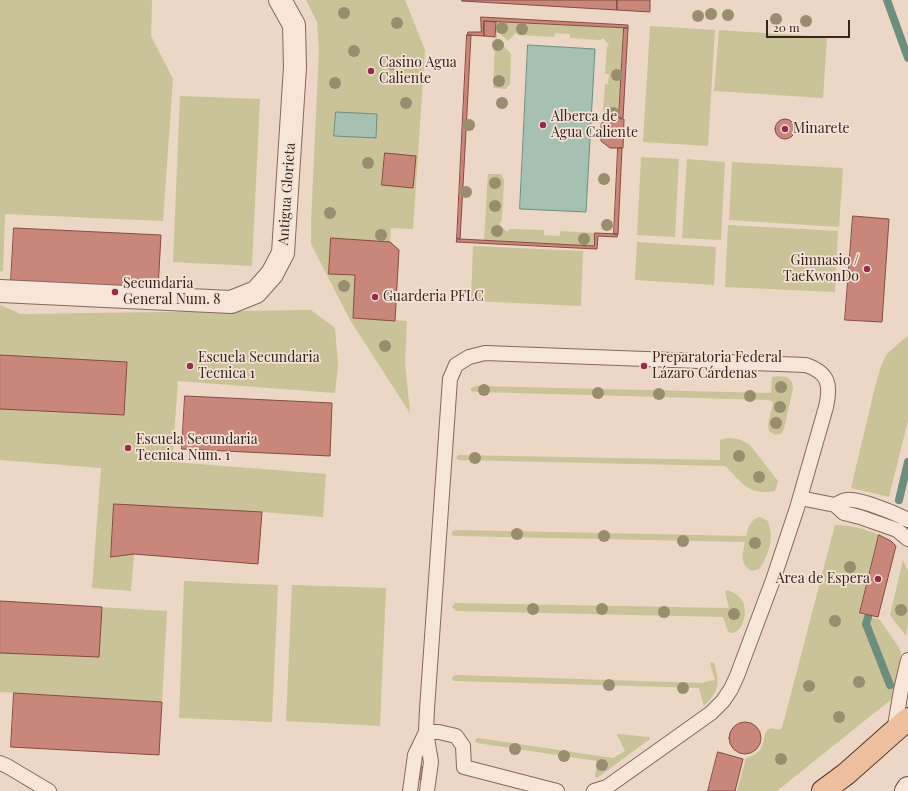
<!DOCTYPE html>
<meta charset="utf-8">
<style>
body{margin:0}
#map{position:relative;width:908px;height:791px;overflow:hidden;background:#ecd6c5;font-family:"Playfair Display",serif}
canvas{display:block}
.scale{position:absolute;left:766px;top:20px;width:84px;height:18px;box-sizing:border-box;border:2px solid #37241f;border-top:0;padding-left:5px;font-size:12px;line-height:14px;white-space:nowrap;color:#37241f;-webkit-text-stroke:3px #f4e2d4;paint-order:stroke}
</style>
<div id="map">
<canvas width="908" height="791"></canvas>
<div class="scale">20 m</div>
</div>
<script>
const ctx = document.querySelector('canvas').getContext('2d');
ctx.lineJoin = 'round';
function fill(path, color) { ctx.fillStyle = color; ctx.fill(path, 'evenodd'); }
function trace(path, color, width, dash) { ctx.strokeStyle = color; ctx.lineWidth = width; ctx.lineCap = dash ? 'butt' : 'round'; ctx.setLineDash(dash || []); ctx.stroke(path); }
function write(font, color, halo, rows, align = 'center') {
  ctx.font = font + ' "Playfair Display",serif'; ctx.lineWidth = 3.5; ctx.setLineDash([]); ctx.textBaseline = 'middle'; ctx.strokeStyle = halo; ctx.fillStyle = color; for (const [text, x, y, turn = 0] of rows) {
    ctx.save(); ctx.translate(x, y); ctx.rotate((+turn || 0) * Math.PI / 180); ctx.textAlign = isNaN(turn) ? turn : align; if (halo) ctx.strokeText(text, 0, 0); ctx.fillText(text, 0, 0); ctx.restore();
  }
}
const green = new Path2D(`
 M0,0h152l-1,36 22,43 -10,142 -158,-7 -2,58 -3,-1z
 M306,0h99l20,50 -12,179 -22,-1 -1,13 9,9 -4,70 12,1 -2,41 5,51 -60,-93 -39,-76v-21l8,-174 -2,-27z
 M496,22l128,6 -5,90h-8l-8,-7 2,-27h3l1,-10h-4l2,-27 2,-2 -6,-7 -3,2 -30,-2v-4l-15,-1 -1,4 -35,-2 -3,-2 -8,8 -11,-10v7l14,16 -1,30 -4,5 -13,-1z
 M650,26l65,4 -7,116 -65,-4z
 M719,30l108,7 -4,61 -109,-7z
 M180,96l80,3 -8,167 -79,-4z
 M641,157l38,2 -4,78 -38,-2z
 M687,159l38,3 -4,78 -39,-2z
 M732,162l111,6 -4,59 -110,-7z
 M488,174h13l3,6 -2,40 -3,4 8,8 3,-3 34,1v5l16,1v-5l35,2 -1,13 -110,-6z
 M728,225l110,6 -3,61 -110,-5z
 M637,242l79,5 -2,38 -79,-5z
 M473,246l110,5 -2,55 -110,-5z
 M0,305l21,9 290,-4 24,18 3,37 -3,28 -157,-12 -6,81 154,12 -3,43 -61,-5 -4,52 -124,-10 -3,37 -39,-3 9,-120 -101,-8z
 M908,336v85l-19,76 -38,-9 23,-97 7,-25 6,-12 12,-11z
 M778,376l9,1 5,5 1,6 -9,41 -3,5 -6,1 -6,-4 -1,-6 5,-23 -4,-2 -291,-8 -7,-1v-3l6,-2 294,7 1,-16z
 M728,438l10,1 11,5 29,37 -3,10c-27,5 -33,-9 -50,-25l-266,-6 -3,-2 2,-3 262,5v-20z
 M759,517l8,3c8,15 2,36 -8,49l-8,2c-12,-9 -8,-16 -6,-29l-290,-6 -3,-1v-4l7,-1 287,6c3,-9 3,-15 13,-19z
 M835,525c16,0 30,4 44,10l-19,79 20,6 20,29 1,4 -8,45 -116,93h-40l9,-33c24,-6 14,-25 23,-29 3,-1 7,0 10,1l3,-2z
 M903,560l5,11v52l-2,13 -16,-21z
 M184,581l94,4 -6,137 -93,-4z
 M292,585l94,3 -6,138 -94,-5z
 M727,590c4,1 11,5 14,9 8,9 3,35 -11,34l-2,-2 -5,-14 -267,-6 -4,-4 3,-4 274,5 -4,-17z
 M0,601l167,10 -5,91 -162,-10z
 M711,662l3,1c6,20 6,27 -10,43l-5,-18 -244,-7 -3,-1 1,-4 4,-1 244,8 14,-3 -5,-16z
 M618,734l31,3 1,2 -53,39 -2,-1 2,-16 -120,-18 -2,-2 1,-2 2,-1 135,20 12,-7 -8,-16z`);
const water = new Path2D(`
 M528,45l67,4 -9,163 -66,-3z
 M336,112l41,2 -1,24 -42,-2z`);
const stream = new Path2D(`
 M887,0l21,58
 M899,500l9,-38
 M868,617l-2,7 24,61`);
const building = new Path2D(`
 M462,0h155v10l-155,-9z
 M617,0h33v12l-33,-2z
 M481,17l147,8v3l-144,-7v15l-17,-1 1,-3h13z
 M484,21l12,1 -1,15 -11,-1z
 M624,28h4l-5,90h-4z
 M467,35h4l-5,96 -6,108h-3z
 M611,118l13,1 -1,29h-13l-9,-7v-17z
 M775 129a10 10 0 1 1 20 0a10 10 0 1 1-20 0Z
 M618,148h4l-4,86h-4z
 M385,153l31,3 -3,32 -31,-3z
 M853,216l36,3 -7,103 -37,-2z
 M14,228l147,7 -3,54 -147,-8z
 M595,233l23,1 -1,3 -19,-1 -1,13 -141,-7 1,-3h3l134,7z
 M331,238l59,4 9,8 -4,71 -42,-3 2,-43 -26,-1z
 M0,355l127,7 -3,53 -124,-6z
 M185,396l147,7 -2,53 -148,-7z
 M114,504l148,8 -4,52 -124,-10 -23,3z
 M879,535l12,6 5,5 -18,71 -18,-4z
 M0,601l102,6 -3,50 -99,-4z
 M14,693l148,9 -3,53 -148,-8z
 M729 738a16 16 0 1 1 32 0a16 16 0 1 1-32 0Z
 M718,752l25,7 -8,32h-27z
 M418,766l9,2 -2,12 -9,-1z`);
const service = new Path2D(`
 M800,498l35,7 9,8 16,4 37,13 11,9
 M835,505c4,-2 8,-5 12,-5 12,-2 50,14 61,20
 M426,732h13l17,4 7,10 1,21 93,24
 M894,732l7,-42 7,-30
 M0,763l7,3 42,25
 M410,791l5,-36 11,-23
 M427,791l4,-29 -5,-30 1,-23 23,-330 6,-14 13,-8 16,-4 321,12c23,8 25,20 20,42l-29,101 -24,72 -36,96 -6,13 -8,12 -12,12 -104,74 -13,4`);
const minor = new Path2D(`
 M0,291l231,11 25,-10 16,-18 11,-21 12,-186 -1,-42 -14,-25`);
const secondary = new Path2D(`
 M906,791l2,-3`);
const primary = new Path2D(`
 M823,791l23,-17 62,-55`);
const trees = [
 [344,13],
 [711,14],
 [728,15],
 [698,16],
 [776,19],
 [806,21],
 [397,23],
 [502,28],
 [522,29],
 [498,45],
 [354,51],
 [392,64],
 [617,75],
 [499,81],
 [335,83],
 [406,103],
 [502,103],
 [613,113],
 [469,125],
 [368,163],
 [604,179],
 [495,183],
 [466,192],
 [495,206],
 [330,213],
 [607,225],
 [497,231],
 [381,235],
 [584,239],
 [344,286],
 [385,346],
 [781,387],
 [484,390],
 [598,393],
 [659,394],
 [750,396],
 [780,407],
 [776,423],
 [739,456],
 [475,458],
 [759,477],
 [517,534],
 [604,536],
 [683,541],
 [755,543],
 [850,567],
 [533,609],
 [602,609],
 [901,610],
 [664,612],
 [734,614],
 [835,621],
 [859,682],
 [609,685],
 [809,686],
 [683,688],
 [839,717],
 [515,749],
 [564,756],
 [781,759],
 [602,765]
];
const markers = [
 [371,71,4,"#932e4a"],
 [543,125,4,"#932e4a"],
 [785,129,4,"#932e4a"],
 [867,269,4,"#932e4a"],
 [115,292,4,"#932e4a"],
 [375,297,4,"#932e4a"],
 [190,366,4,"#932e4a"],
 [644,366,4,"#932e4a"],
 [128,448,4,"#932e4a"],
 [878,579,4,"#932e4a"]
];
const poiNames = [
 ["Casino Agua",379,63],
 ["Caliente",379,79],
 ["Alberca de",551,117],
 ["Agua Caliente",551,133],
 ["Minarete",793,129],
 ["Gimnasio /",859,261,"right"],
 ["TaeKwonDo",859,277,"right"],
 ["Secundaria",123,284],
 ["General Num. 8",123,300],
 ["Guarderia PFLC",383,297],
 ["Escuela Secundaria",198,358],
 ["Tecnica 1",198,374],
 ["Preparatoria Federal",652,358],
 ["Lázaro Cárdenas",652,374],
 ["Escuela Secundaria",136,440],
 ["Tecnica Num. 1",136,456],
 ["Area de Espera",870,579,"right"]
];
const streetNames = [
 ["Antigua Glorieta",287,194,-86]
];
fill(green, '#cac299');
fill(water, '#a6c0b1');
trace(water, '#6d8e7d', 1);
trace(stream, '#6d8e7d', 8);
fill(building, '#c9877c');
trace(building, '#854b42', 1);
trace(service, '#87675c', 16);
trace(minor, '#87675c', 24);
trace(secondary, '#68483f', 24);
trace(primary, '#553730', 24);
trace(service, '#f7e5d8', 14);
trace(minor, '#f7e5d8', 22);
trace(secondary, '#f7e5d8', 22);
trace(primary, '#eebf9e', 22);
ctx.fillStyle = '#988d6e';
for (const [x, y] of trees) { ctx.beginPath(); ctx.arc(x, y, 6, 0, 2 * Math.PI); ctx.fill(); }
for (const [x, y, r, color] of markers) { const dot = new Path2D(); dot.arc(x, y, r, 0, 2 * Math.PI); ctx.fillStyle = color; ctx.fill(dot); trace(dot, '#f4e2d4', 1.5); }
write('14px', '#37241f', '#f4e2d4', poiNames, 'left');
write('14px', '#37241f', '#f4e2d4', streetNames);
</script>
